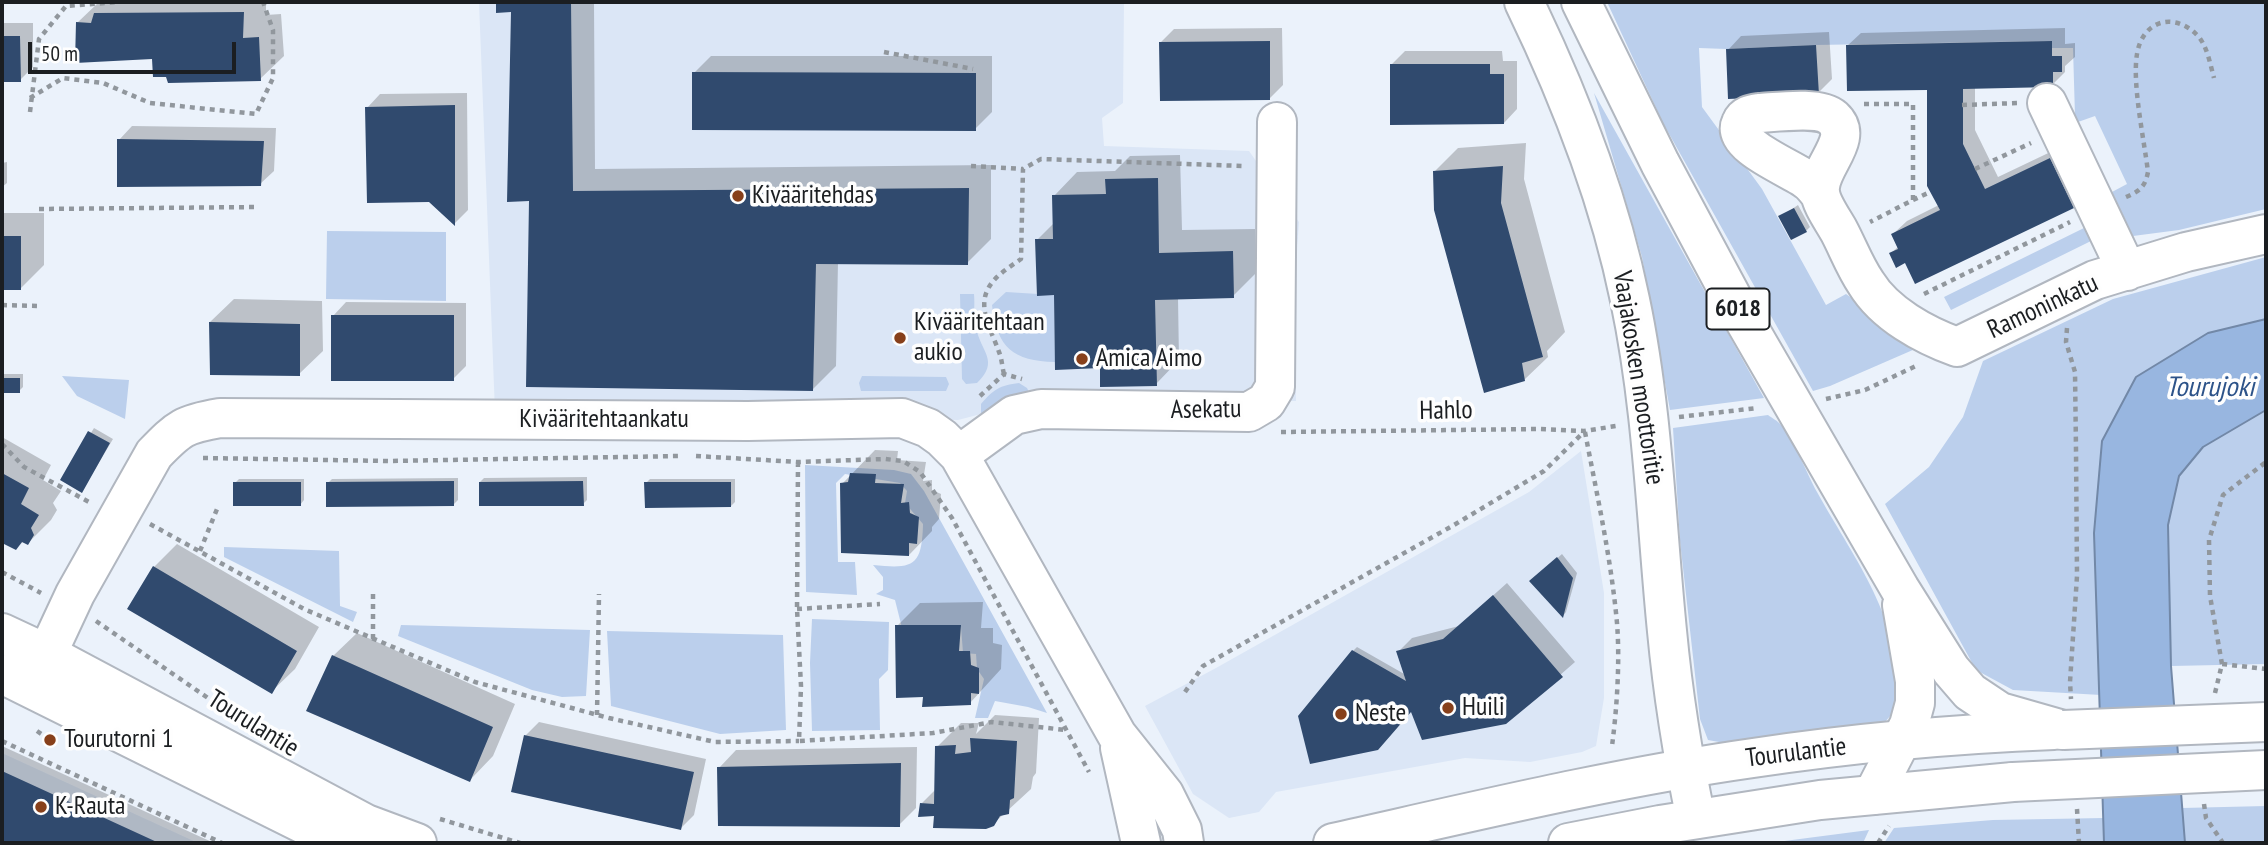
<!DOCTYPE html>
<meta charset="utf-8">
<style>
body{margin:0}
#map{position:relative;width:2268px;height:845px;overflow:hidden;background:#ebf2fb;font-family:"PT Sans Narrow",sans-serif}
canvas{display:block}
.frame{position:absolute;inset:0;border:4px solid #1b1e21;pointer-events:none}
.scale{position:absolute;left:28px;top:42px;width:208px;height:32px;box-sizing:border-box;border:4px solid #1b1e21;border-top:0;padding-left:9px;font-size:21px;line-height:24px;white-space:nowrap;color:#1b1e21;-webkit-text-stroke:5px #fefefe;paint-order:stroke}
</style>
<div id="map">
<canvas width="2268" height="845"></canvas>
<div class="frame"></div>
<div class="scale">50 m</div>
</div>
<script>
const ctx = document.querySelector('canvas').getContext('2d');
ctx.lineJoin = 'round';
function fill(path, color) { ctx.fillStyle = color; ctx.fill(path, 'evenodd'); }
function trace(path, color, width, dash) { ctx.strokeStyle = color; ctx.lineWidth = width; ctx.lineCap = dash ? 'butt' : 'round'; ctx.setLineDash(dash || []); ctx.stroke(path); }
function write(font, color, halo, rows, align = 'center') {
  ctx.font = font + ' "PT Sans Narrow",sans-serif'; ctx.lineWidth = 7; ctx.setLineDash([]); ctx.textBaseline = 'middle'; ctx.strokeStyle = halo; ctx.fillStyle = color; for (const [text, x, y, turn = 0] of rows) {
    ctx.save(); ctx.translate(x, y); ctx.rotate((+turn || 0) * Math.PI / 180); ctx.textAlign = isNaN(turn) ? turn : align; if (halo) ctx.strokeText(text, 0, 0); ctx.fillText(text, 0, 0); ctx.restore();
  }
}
const built = new Path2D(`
 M479,2h645l-1,101 -21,15 2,28 145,5 50,71 -6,78 3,101h-291l-24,13 -23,6 -463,-8z
 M1581,451l23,142v105l-8,48 -14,6 -52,10 -65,-4 -189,34 -17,20 -30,6 -36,-24 -48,-88 71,-38 313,-176z
 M2,753l196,90h-196z`);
const green = new Path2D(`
 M1607,2h659v207l-87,21 -46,6 -21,-44 15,-8 -32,-68 -17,6 -3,-6 -2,-68h-21l-1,-7 -235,4 -90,4 -27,-1 3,59 60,82 64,116 20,-11 76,52 -92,40 -17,5 -150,-268z
 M1594,93l170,305 -94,12 -28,-153z
 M2084,228l7,13 -140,69 -7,-13z
 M327,231l119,1v69l-120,-2z
 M2266,257v62l-58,14 -114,200 7,162 -88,-5 -37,-20 -91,-166 44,-37 34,-50 20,-56 130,-62z
 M1006,292l48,3 1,67c-42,-1 -58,-14 -63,-57z
 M974,294c1,11 -1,23 2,34 5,24 24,33 1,55l-11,1 -4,-5 -2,-85z
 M62,376l67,4 -4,39 -48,-23z
 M862,376l84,1 3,7 -3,7h-85l-2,-8z
 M1019,383l8,5 3,6 -25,7 -24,13v-10c12,-14 19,-19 38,-21z
 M2266,410v254l-95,2 -3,-140 11,-50 24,-29z
 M1768,415c4,3 10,6 13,10 12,13 26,49 36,67 34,62 83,123 79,197 -1,19 -1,25 -16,37l-150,18 -22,-4 -8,-21 -20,-178 -7,-113z
 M805,465l89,5 17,4 13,17 123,222 -19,-6 -33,-6 -7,17h-13l9,-39 -7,-10 -1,-15 -13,-1 -2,-26 -59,1 -7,-28 -19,-6 7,-4v-13l-10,-12c40,4 49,2 50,-41l-18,-21 2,-12 -7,-8 -55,-9 -9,9 2,79h17l2,33 -51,-3z
 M224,547l115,4 1,55 17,6 -4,10 -129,-65z
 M812,619l77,3 -1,48 -9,9 1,51 -68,1 -2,-68z
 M401,625l189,5 -4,66 -24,1 -30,-7 -134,-54z
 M607,631l176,4 3,95 -66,4 -109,-28z
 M2266,806v37h-81l-3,-35z
 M2104,818v25h-220l10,-15 99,-8z
 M1869,830l-6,13h-94z`);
const water = new Path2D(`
 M2266,319v91l-63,37 -24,29 -11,49 3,141 14,177h-81l-10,-310 8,-92 34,-64 72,-44z`);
const shadow = new Path2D(`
 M99,2h167v13l15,-1 3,42 -24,23 -106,-22 -77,-34z
 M498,2h96l1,167 396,-4v74l-24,24 -129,-1 -2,104 -23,23 -283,-190 -18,-189 -14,1z
 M2,23h31v44l-13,13 -18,1z
 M1282,28l1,57 -14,14 -108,-57 13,-13z
 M2065,28v16l10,-1v14l-10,9v6l-13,13 -77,2v43l23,47 65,-31 24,47 -14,13 -157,75 -10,-20 -15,-8 8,-7 -6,-12 14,-13 32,-16 -10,-117 -82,-42 14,-13z
 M1829,32l3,47 -14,14 -90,-43 13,-14z
 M1405,51h97l1,10h14v48l-13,14 -113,-58z
 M711,56h281v56l-17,17 -281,-56z
 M467,93l1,117 -13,13 -25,-23 -63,-92 13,-14z
 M132,126l144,2 -2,43 -14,13 -141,-44z
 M1526,143l-2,36 41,153 -18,19 1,6 -24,23 -89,-209 23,-23z
 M1180,155l2,75 73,-1 1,44 -23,23 -55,2 1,62 -23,24 -101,-91 -18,-53 18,-18 -1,-26 23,-24 38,-1 15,-15z
 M7,162v21l-5,4v-24z
 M1798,205l12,22 -4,4 -26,-14z
 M2,213h42v52l-23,23h-19z
 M234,299l88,2 1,50 -24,23 -89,-52z
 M346,302l120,1v63l-13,13 -120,-63z
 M2,374h21v13l-4,4h-17z
 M94,428l19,11 -28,47 -23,-6z
 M2,437l49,28 -8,15 18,11 -8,12 4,7 -6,10 -23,23 -4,-2 -8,7 -14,-7z
 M875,450l23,1 -1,9 29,2 -3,19 9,-1v10l9,4 -2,25 -7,8v4l-23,24 -67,-71z
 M587,477v23l-4,4 -103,-22 4,-4z
 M458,478v22l-4,4 -126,-21 4,-4z
 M239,479h65v21l-4,5 -65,-22z
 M650,479h85v23l-4,4 -85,-23z
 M177,544l142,83 -24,42 -24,23 -117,-125z
 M1562,554l15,19 -11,39 -3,4 -31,-35z
 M1507,583l68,79 -70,61 -93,-14 -59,-58 4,-4 49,28 -8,-23 14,-14 47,-12z
 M983,602l-2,26h12v15l9,2 -1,24 -31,34 -45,-8 -28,-69 23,-23z
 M357,633l158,71 -22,52 -23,24 -137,-124z
 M995,715l44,3 -3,55 -3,4 -2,12 -38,35 -57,-9 -14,-12 14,-14 1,-42 24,-24h18l-3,11z
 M539,722l167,37 -12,56 -13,13 -156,-92z
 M2,746l212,97h-212z
 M917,747l-1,61 -17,17 -180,-57 17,-18z`);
const building = new Path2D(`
 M496,2h75l2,189 396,-3 -1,77 -152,-1 -3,127 -287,-4 3,-186 -22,1 4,-190 -15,1z
 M244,12l-1,26 16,-1 2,44 -93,2 -2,-6h-13l-1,-18 -77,4 1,-41 15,1 3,-10z
 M2,36h18l1,46h-19z
 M1270,41v59l-110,1 -1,-59z
 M2052,41v15h10v16h-9v15l-90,2v55l22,45 65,-31 24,50 -159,76 -10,-21 -9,5 -7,-15 9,-4 -7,-15 49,-24 -13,-24v-96l-80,1 -1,-46z
 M1816,45l3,50 -91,4 -2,-50z
 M1390,64h100v10h14v50l-114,1z
 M692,72l284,1v58l-284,-1z
 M455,105v121l-26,-24 -62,1 -2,-96z
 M117,139l147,2 -3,45 -144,1z
 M1503,166l-2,37 42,154 -21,6 3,18 -41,12 -50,-183 -1,-39z
 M1158,178l1,75 74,-2 1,47 -79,2 2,86 -57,1v-19l-45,2 -1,-75 -17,1 -2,-57h18l-1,-44 54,-1 -1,-15z
 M1794,208l13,24 -16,8 -13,-24z
 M2,236h19v54h-19z
 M331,315h123v66h-123z
 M209,322l91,2v52l-90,-1z
 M2,378h18v15h-18z
 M88,431l22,12 -28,50 -22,-13z
 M2,473l27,15 -8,16 18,11 -8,13 3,7 -6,10 -6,-3 -6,8 -14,-7z
 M850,473l26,1 -1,9 29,1 -3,19 8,-1 1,11 9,4 -2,27 -8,-1v13l-68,-3 -1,-70 8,-1z
 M454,481v25l-128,1v-25z
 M583,481l1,25h-105v-24z
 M233,482h68v24h-68z
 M644,482h87v25l-86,1z
 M1557,557l16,21 -10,40 -34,-37z
 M153,566l144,85 -25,43 -145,-85z
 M1493,595l70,82 -57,47 -84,16 -11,-28 -33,38 -68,14 -12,-48 54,-66 54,31 -10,-30 47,-12z
 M895,625h66l-2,26h11l1,14 8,3v26l-8,-1v12l-49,2 1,-10 -27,1z
 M332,655l161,72 -23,55 -164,-71z
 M524,735l170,37 -13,58 -170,-38z
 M970,738l47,3 -3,57 -4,2 -1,14 -9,2 -6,10 -8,3 -53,-1 1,-12 -16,1 2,-14 14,1 1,-58 21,-1 -1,9 16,-2z
 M901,763l-1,64 -182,-1 -1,-59z
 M2,771l157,72h-157z`);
const path = new Path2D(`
 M884,52l89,17
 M30,98l33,-20 40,5 47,20 106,11 17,-36v-48l-10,-28
 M1864,104h49v96l-43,22
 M1962,105l56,-2
 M30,112l9,-73 27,-33 53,-4
 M971,166l52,3
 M1975,169l56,-26
 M2126,197c14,-6 19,-10 22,-25 -4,-33 -16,-88 -11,-118 5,-32 35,-43 59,-20 11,10 14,30 18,44
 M1913,200l17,-8
 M39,209l219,-2
 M1924,294l146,-72
 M2,305l37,1
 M2067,328l-1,14 9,30 1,78 1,126 -7,106 1,17
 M1004,374c-2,-7 -2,-15 -5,-22 -6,-18 -22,-43 -11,-63 6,-13 22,-22 33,-30l2,-90 18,-10 203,7
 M980,396l24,-22 18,5
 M1826,399l39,-9 53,-25
 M1679,417l78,-9
 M1281,432l259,-3 44,2 32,-5
 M1585,432c12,63 26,126 32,191 3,38 0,85 -5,123
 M2,444l22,23 65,35
 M696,456l102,6 87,-3 18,2 17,11 32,46 137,254
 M203,458l185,3 292,-5
 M798,462l-1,147 4,77 -2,55 134,-8 59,-11 74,8
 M150,524l154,85 171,73 134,36 106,24 84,-1
 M200,551l17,-42
 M2,572l39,21
 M797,609l83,-5
 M96,621l128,88
 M373,639v-45
 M2222,664l-12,-68 -1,-56 14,-45 43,-33
 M1185,692l18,-26 251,-141 90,-54 40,-39
 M2215,693l7,-29 44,5
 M597,715l2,-121
 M37,731l13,9h7
 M2,741l220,102
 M2204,804l2,14 17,25
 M2077,809l2,34
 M440,819l80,24
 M1878,843l11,-17`);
const minor = new Path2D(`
 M2047,103l80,168
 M1819,193c-3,-4 -7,-9 -11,-12 -14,-12 -78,-35 -67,-58 3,-8 11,-9 18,-10 18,-1 61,-7 74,5 23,21 -16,49 -13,74 1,12 13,28 19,39 9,17 16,36 27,52 19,31 58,52 91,64l138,-67 91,-28 80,-18
 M959,455l55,-40 27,-6 208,3 17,-10 9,-15 2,-265
 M47,654l28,-60 79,-140c25,-26 30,-30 66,-36l528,3 154,-3 26,10 14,10 17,17 158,280 47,59 18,36 2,13
 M1120,748l21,95`);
const major = new Path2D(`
 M2,633l45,21 319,170 51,19
 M2,674l340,169
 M1333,843c139,-31 279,-65 420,-85 100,-15 200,-24 301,-28
 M1568,843l92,-18 160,-25 193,-18`);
const highway = new Path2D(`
 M1524,2c46,95 85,195 106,298 23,109 26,221 37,331 6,64 16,126 29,188
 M1581,2l79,161 83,155 157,271 51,81 19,22 30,20 63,18
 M1873,795l36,-70 6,-22v-22l-13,-76`);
const majorBridge = new Path2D(`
 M2063,730l203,-8
 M2013,782l253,-12`);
const markers = [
 [738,196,7,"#87401b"],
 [900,338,7,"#87401b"],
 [1082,359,7,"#87401b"],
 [1448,708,7,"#87401b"],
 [1341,714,7,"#87401b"],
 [50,740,7,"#87401b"],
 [41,807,7,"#87401b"]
];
const shields = [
 [1738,309,63]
];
const shieldNames = [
 ["6018",1738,309]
];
const poiNames = [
 ["Kivääritehdas",752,196],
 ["Kivääritehtaan",914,323],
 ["aukio",914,353],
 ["Amica Aimo",1096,359],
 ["Huili",1462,708],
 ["Neste",1355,714],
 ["Tourutorni 1",64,740],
 ["K-Rauta",55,807]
];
const streetNames = [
 ["Ramoninkatu",2043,307,-25],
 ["Vaajakosken moottoritie",1638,378,81],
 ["Asekatu",1206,410,-1],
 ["Hahlo",1446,411,-1],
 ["Kivääritehtaankatu",604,420],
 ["Tourulantie",253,724,32],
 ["Tourulantie",1796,753,-7]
];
const waterNames = [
 ["Tourujoki",2210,388]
];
fill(built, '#dbe6f6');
fill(green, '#bbcfec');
fill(water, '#98b6e0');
trace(water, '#7288a7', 2);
fill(shadow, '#0003');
fill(building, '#304a6e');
trace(minor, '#b1b7c0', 42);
trace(major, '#b1b7c0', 42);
trace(highway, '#b1b7c0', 42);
trace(path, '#91979d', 4.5, [5, 5]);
trace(minor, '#fff', 38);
trace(major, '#fff', 38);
trace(highway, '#fff', 38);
trace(majorBridge, '#b1b7c0', 42, []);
trace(majorBridge, '#fff', 38);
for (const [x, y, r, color] of markers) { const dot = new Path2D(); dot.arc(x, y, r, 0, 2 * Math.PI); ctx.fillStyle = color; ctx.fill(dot); trace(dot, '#fefefe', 2.5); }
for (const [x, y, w] of shields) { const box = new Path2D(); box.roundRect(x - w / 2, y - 20.5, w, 41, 5); ctx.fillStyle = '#fefefe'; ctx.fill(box); trace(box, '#1b1e21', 2); }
write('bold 24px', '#1b1e21', null, shieldNames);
write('26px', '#1b1e21', '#fefefe', poiNames, 'left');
write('26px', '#1b1e21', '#fefefe', streetNames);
write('italic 28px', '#2d5389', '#fefefe', waterNames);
</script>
